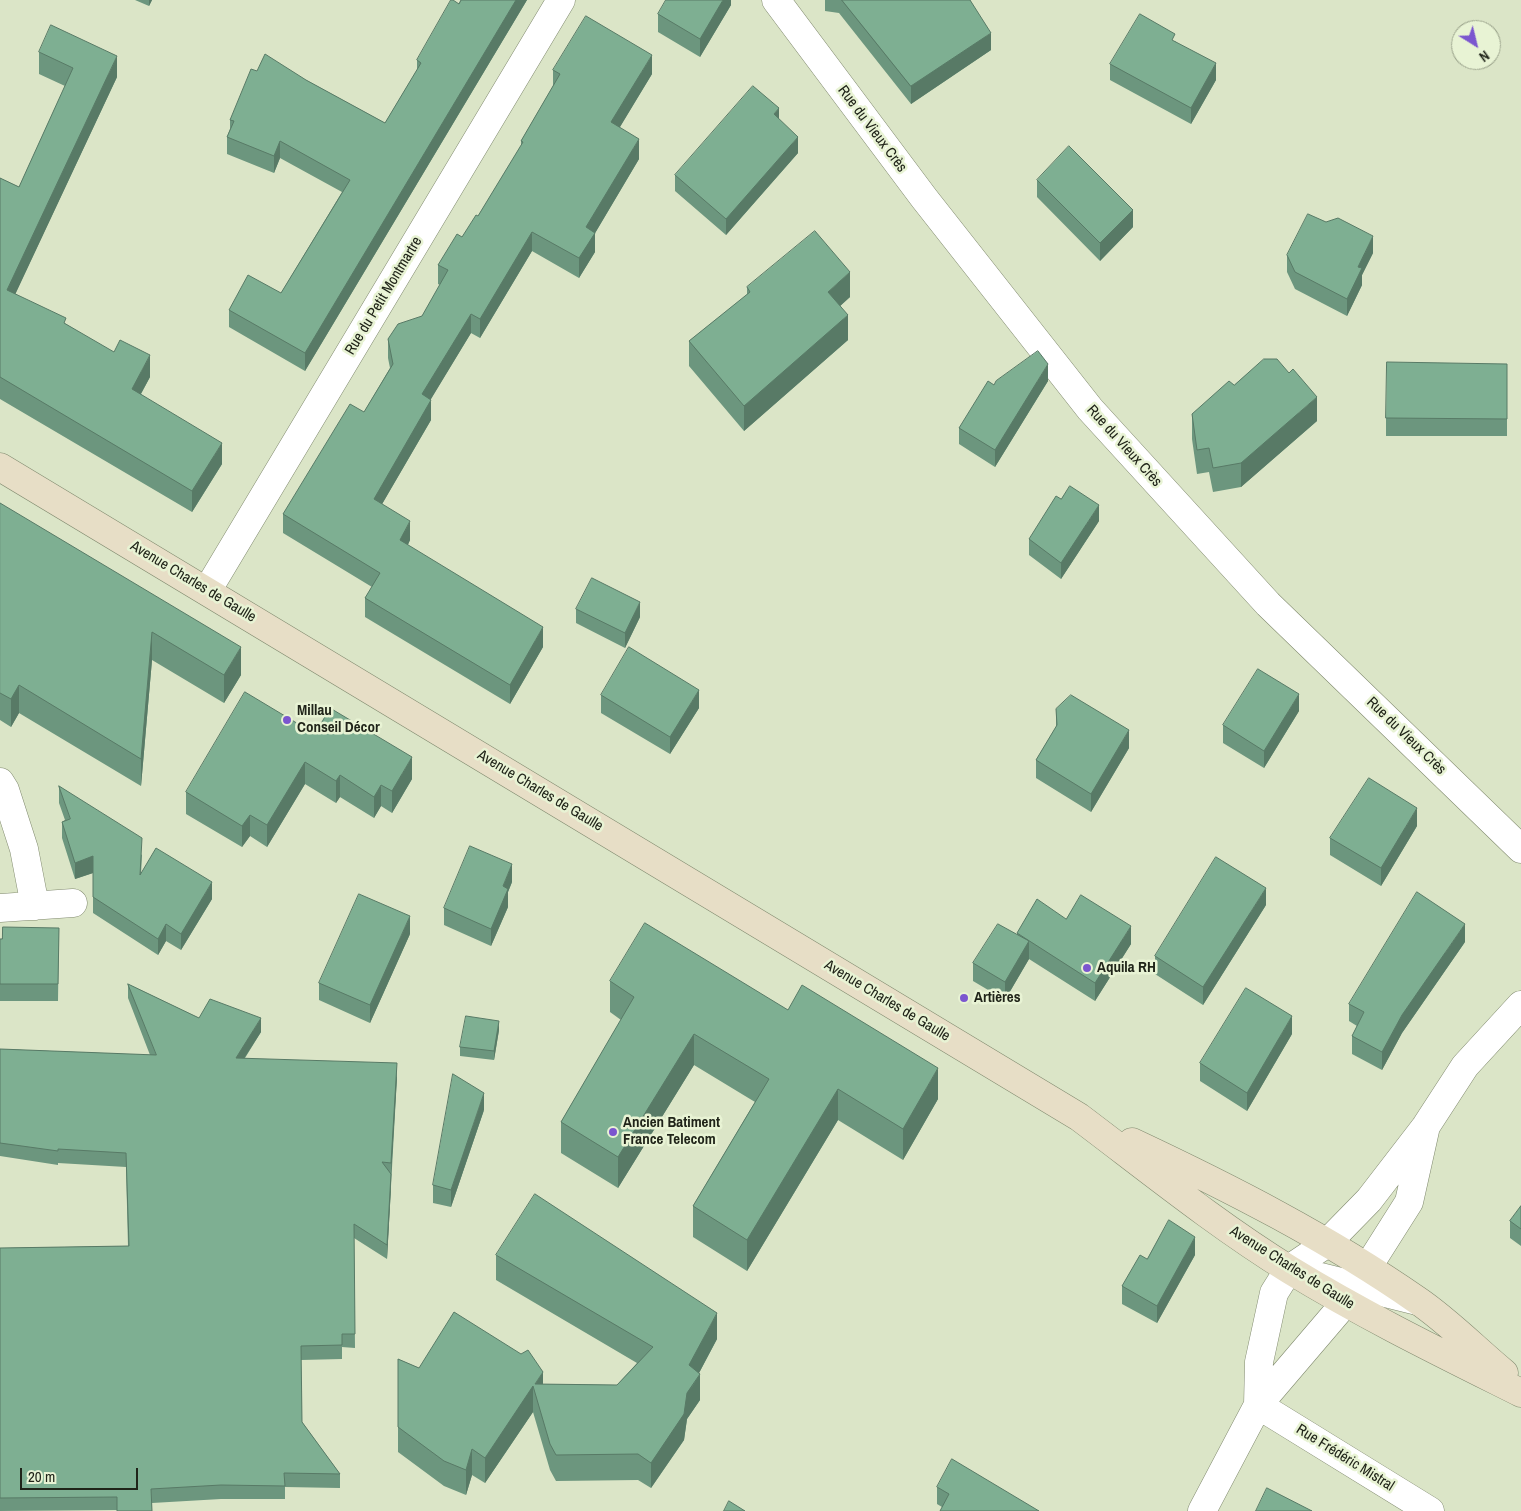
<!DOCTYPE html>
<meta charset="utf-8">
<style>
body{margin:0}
#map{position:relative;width:1521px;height:1511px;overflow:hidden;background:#dbe5c7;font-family:"Archivo Narrow",sans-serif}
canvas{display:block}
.north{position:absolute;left:1451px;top:20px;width:50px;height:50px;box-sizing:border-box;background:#e8f3d4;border:1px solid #98a089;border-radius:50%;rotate:144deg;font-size:14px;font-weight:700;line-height:20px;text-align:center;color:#202419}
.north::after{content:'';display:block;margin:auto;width:18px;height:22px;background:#7b56cf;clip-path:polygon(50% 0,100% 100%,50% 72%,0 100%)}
.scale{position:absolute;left:20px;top:1468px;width:118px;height:22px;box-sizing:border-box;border:2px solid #202419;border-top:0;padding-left:6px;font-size:15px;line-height:18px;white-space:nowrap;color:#202419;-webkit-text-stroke:4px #e8f3d4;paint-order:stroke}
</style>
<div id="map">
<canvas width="1521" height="1511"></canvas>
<div class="north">N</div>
<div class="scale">20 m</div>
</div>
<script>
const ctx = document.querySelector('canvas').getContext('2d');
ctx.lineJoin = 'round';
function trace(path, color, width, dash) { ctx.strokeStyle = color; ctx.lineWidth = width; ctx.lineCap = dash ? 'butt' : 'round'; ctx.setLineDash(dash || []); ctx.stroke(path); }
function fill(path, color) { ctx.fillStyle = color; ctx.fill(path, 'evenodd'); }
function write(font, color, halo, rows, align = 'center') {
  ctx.font = font + ' "Archivo Narrow",sans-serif'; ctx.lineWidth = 5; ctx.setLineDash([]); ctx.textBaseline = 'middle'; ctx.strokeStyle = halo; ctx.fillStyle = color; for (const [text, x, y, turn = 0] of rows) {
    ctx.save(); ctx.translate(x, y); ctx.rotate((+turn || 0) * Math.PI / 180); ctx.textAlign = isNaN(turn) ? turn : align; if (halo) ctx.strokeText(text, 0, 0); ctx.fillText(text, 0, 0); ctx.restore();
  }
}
const street = new Path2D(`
 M776,0l148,198 166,211 178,195 253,245
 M207,591l354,-591
 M0,782l5,8 19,59 11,57
 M0,908l73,-5
 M1289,1269l37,-25 43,-44 57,-74 39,-60 56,-61
 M1258,1405l1,-43 15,-69 15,-24 128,32
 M1258,1405l172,106
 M1202,1511l56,-106 87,-102 64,-101 17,-76`);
const secondary = new Path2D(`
 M0,467l1079,650c69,52 138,108 211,153 75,46 153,84 231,123
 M1132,1142c98,46 196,96 285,158 31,21 58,49 87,73`);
const wall = new Path2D(`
 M135,0h17l-3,6z
 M461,0h66l-222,371 -76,-44v-17l52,-17 61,-101 -62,-34 -6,15 -47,-19v-17l3,-8v-9l27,-49 49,9 79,43 32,-53v-10z
 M731,0v5l-31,52 -42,-25v-18z
 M825,0h145l21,50 -80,54 -72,-91 -14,-2z
 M1175,41l41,39 -25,44 -81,-44v-16z
 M39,52l78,25 -102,217 51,30 84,53 -9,17 81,70 -30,48 -192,-113v-221l19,9 46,-101 -26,-12z
 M553,70l99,4 -33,54 20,31 -44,74v19l-16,26 -47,-27 -52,87 -9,-5 -41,67 1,20 -49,84 28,36 -2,5 135,102 -33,57 -145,-87v-19l7,-11 -89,-54v-19l81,-102 26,-44 -2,-10v-19l34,-23 18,-31 -2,-1v-19l24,-28 16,-21 43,-70v-5l32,-55z
 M779,119l19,34 -72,82 -51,-44v-16z
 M1037,180l96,47 -33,34 -63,-64z
 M1373,253l-11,22v10l-15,31 -52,-27 -8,-17v-17z
 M747,287l103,10 -10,9 8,34 -104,91 -55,-65v-25l58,-46z
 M1507,364v72h-121v-18z
 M1048,381l-53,86 -36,-23v-16l35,-43z
 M1234,385l83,36 -76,66 -28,5 -4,-20 -12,2 -5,-35v-25z
 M0,503l241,172 -17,28 -72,-43 -11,126 -122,-73 -8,14 -11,-7z
 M1099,521l-38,58 -32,-24v-16z
 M576,609l64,8 -15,31 -49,-25z
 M601,695l98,13 -29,46 -69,-41z
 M1056,709l73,39 -38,64 -55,-34v-18l20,-33z
 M1299,711l-35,57 -41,-25v-18z
 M315,734l97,45 -20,34 -11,-7 -7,12 -34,-21 -4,6 -31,-19 -38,63 -17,-11 -8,11 -56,-33v-22z
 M59,786l83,69 -1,19 71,25 -31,51 -15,-9 -8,14 -65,-42v-40l-18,6 -13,-41v-16l3,-2 -6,-17z
 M1417,826l-36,60 -51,-31v-17z
 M512,882l-4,10v15l-17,39 -47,-21v-17z
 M1266,905l-63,100 -48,-31v-18z
 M1066,919l65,25 -36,57 -66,-42 -24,41 -32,-19v-18l44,-28v-2z
 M59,928l-1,73h-58v-62z
 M410,934l-40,89 -51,-23v-17z
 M1465,942l-63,91 -20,37 -30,-16v-18l5,-10 -8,-5v-17z
 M610,981l178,29 150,89 -35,61 -65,-40 -91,151 -54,-34v-31l62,-104 -61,-37 -76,123 -57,-35v-31l60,-102 -11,-8z
 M128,984l71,34 62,14 -16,26 152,19 -10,182 -33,-21 1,110 -13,-1v12l-41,1 1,62 38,52v14l-55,-1v12h-64l-69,4v8h-35v-1l-117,1v-263l128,-2 -2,-79 -68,-4v2l-58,-9v-107l150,6 -22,-57z
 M499,1030l-5,30 -34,-4v-9z
 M1292,1034l-45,77 -47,-30v-18z
 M484,1110l-33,97 -18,-4v-18z
 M1521,1206v40l-11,-8v-17z
 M496,1255l221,84 -18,34 1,27 -13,19 -3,21 -33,48 -13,-8 -82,1 -6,-11 -17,-58 -48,71 -13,-8 -6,20 -22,-9 -46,-34v-93l21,9 124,16 74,1 20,-22 -141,-83z
 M1195,1255l-38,68 -35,-19v-18l25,-27z
 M937,1487l102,24 -97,-4 -5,-3z`);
const shadedWall = new Path2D(`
 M149,0h3l-3,6z
 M516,0h11l-222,371v-18z
 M723,0h8v5l-31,52v-18z
 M991,33v17l-80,54v-18z
 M652,55v19l-41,68v-20z
 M117,56v21l-110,235v-22z
 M1216,63v17l-25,44v-16z
 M779,108v16l-5,-10z
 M798,137v16l-72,82v-16z
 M639,139v20l-45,76 1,-2v19l-16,26v-20l7,-31z
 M280,141v17l-6,15v-17z
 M1133,210v17l-33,34v-18z
 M532,232v19l-52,87v-19z
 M1373,236v17l-11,22v10l-15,31v-17l11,-32z
 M850,272v25l-22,20v-25z
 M471,314v19l-49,81v-20z
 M848,315v25l-104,91v-25z
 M150,355v22l-18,33v-21z
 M1048,364v17l-53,86v-17z
 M1317,397v24l-76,66v-24z
 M431,400v20l-57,98v-19z
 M222,443v21l-30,48v-21z
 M1099,505v16l-38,58v-16z
 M410,521v19l-10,20v-20z
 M640,602v15l-15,31v-15z
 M543,627v20l-33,57v-19z
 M152,632v28l-11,126v-27z
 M241,647v28l-17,28v-28z
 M19,685v28l-8,14v-28z
 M699,690v18l-29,46v-17z
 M1299,694v17l-35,57v-17z
 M1129,730v18l-38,64v-18z
 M412,757v22l-20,34v-22z
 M305,762v22l-38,63v-22z
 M340,775v22l-4,6v-22z
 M381,785v21l-7,12v-21z
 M1417,808v18l-36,60v-18z
 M250,815v21l-8,11v-21z
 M93,856v17l-18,6v-16z
 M512,864v18l-4,10v15l-17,39v-17l12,-43z
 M212,882v17l-31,51v-16z
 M1266,888v17l-63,100v-18z
 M410,916v18l-40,89v-18z
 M166,924v17l-8,14v-16z
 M1465,924v18l-63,91 -20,37v-18l20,-37z
 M1131,926v18l-36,57v-18z
 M1029,941v18l-24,41v-18z
 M1292,1016v18l-45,77v-18z
 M261,1018v14l-25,39v-13z
 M499,1021v9l-5,30v-9z
 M694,1034v31l-76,123v-31z
 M397,1063v14l-6,99v-13z
 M938,1068v31l-35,61v-31z
 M838,1089v31l-91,151v-31z
 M484,1093v17l-33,97v-17z
 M391,1174v14l-4,71v-14z
 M1195,1237v18l-38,68v-17z
 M717,1313v26l-27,51 10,-16v26l-13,19 -3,21 -33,48v-25l38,-98z
 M543,1372v26l-8,-14z
 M533,1386v26l-48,71v-25z
 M472,1449v26l-6,20v-25z`);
const building = new Path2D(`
 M451,0h2l6,4 2,-4h55l-211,353 -76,-43 19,-35 33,18 69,-113 -70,-39 -6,15 -47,-19 7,-16 -4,-1 21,-51 6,2 8,-17 41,26 79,43 36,-60 -4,-3z
 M666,0h57l-23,39 -42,-25z
 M842,0h128l21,33 -80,53z
 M1140,14l35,20 -3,6 44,23 -25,45 -81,-44z
 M586,16l66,39 -41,67 28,17 -53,88 9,6 -16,25 -47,-26 -52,87 -9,-5 -49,80 9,6 -57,99 36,22 -10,19 143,87 -33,58 -145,-87 15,-25 -97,-59 67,-110 14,8 29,-48 -5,-25 10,-15 24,-8 26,-46 -10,-5 19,-31 5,3 14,-22 2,1 45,-74 -2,-1 39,-67 -7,-4z
 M51,25l66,31 -110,234 59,28 -2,5 50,29 6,-12 30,15 -18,34 90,54 -30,48 -192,-114v-199l19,9 54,-119 -34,-16z
 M753,86l26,22 -5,6 24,23 -72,82 -51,-44z
 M1069,146l64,64 -33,33 -63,-63z
 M1308,214l18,8 12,-4 35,18 -15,31 4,1 -15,31 -52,-27 -8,-17z
 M815,231l35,41 -22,20 20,23 -104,91 -55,-65 61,-49 -3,-5z
 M1038,351l10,13 -53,86 -36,-22 29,-47 6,4 2,-4z
 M1264,359h13l12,14 4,-4 24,28 -76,66 -28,5 -4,-20 -12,2 -5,-36 37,-33 5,4z
 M1387,362l120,2v55l-121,-1z
 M1070,486l29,19 -38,58 -32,-24 27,-43 5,3z
 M0,503l241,144 -17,28 -72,-43 -11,127 -122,-74 -8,14 -11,-6z
 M592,578l48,24 -15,31 -49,-24z
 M629,647l70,43 -29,47 -69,-42z
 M1258,669l41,25 -35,57 -41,-26z
 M245,692l70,42 15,-26 82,49 -20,34 -11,-6 -7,12 -34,-22 -4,6 -31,-19 -38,63 -17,-10 -8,11 -56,-34z
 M1071,695l58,35 -38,64 -55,-34 21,-35 -1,-16z
 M1369,778l48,30 -36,60 -51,-30z
 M59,786l83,52 -2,37 16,-27 56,34 -31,52 -15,-10 -8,15 -65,-42v-41l-18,7 -13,-41 8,-3z
 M470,846l42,18 -9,22 5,3 -17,40 -47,-21z
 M1216,857l50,31 -63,99 -48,-31z
 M1417,892l48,32 -63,91 -20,37 -30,-16 12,-24 -15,-8z
 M359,894l51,22 -40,89 -51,-22z
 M1081,895l50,31 -36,57 -78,-50 20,-34 29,20z
 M645,923l143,87 14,-25 136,83 -35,61 -65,-40 -91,151 -54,-34 76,-127 -75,-45 -76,123 -57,-35 73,-125 -24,-16z
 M998,924l31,17 -24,41 -32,-19z
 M3,927l56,1 -1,56h-58v-45h2z
 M128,984l71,34 11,-19 51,19 -25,40 161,5 -6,100 -9,-1 9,12 -4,71 -33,-21 1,110h-13v11l-41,1 1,76 38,52 -56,-1 1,13 -64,-1 -70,4 1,22h-35v-14l-117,1v-250l129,-2 -3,-93 -68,-4v2l-58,-8v-94l156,6z
 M1246,988l46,28 -45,77 -47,-30z
 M466,1016l33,5 -5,30 -34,-4z
 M453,1074l31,19 -33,97 -18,-5z
 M535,1194l182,119 -28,52 11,9 -13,19 -3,21 -33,49 -13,-9 -82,1 -6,-11 -17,-58 -48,72 -13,-9 -6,21 -22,-9 -46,-34v-68l21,9 35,-56 67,42 7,-4 15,22 -8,12 82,1 36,-38 -157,-92z
 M1521,1206v23l-11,-8z
 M1169,1220l26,17 -38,69 -35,-20 18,-31 7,4z
 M952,1459l87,52h-99l9,-17 -12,-7z
 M1267,1488l45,23h-56z
 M729,1501l16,10h-21z`);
const markers = [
 [287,720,5,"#7b56cf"],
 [1087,968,5,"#7b56cf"],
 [964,998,5,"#7b56cf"],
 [613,1132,5,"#7b56cf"]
];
const streetNames = [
 ["Rue du Vieux Crès",872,129,53],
 ["Rue du Petit Montmartre",384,296,-59],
 ["Rue du Vieux Crès",1124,446,48],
 ["Avenue Charles de Gaulle",193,582,31],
 ["Rue du Vieux Crès",1406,736,44],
 ["Avenue Charles de Gaulle",540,791,31],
 ["Avenue Charles de Gaulle",887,1001,31],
 ["Avenue Charles de Gaulle",1292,1268,32],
 ["Rue Frédéric Mistral",1345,1458,32]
];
const poiNames = [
 ["Millau",297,711],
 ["Conseil Décor",297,728],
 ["Aquila RH",1097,968],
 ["Artières",974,998],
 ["Ancien Batiment",623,1123],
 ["France Telecom",623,1140]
];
trace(street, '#818a6f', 29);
trace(secondary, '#818a6f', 29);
trace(street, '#fff', 28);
trace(secondary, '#e7dec6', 28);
fill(wall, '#6c967e');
fill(shadedWall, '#587a66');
fill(building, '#7eaf92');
trace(building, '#587a66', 1);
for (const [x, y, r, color] of markers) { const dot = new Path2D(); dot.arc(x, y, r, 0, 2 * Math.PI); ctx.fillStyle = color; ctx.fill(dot); trace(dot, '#e8f3d4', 2); }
write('15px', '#202419', '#e8f3d4', streetNames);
write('bold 15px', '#202419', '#e8f3d4', poiNames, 'left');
</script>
